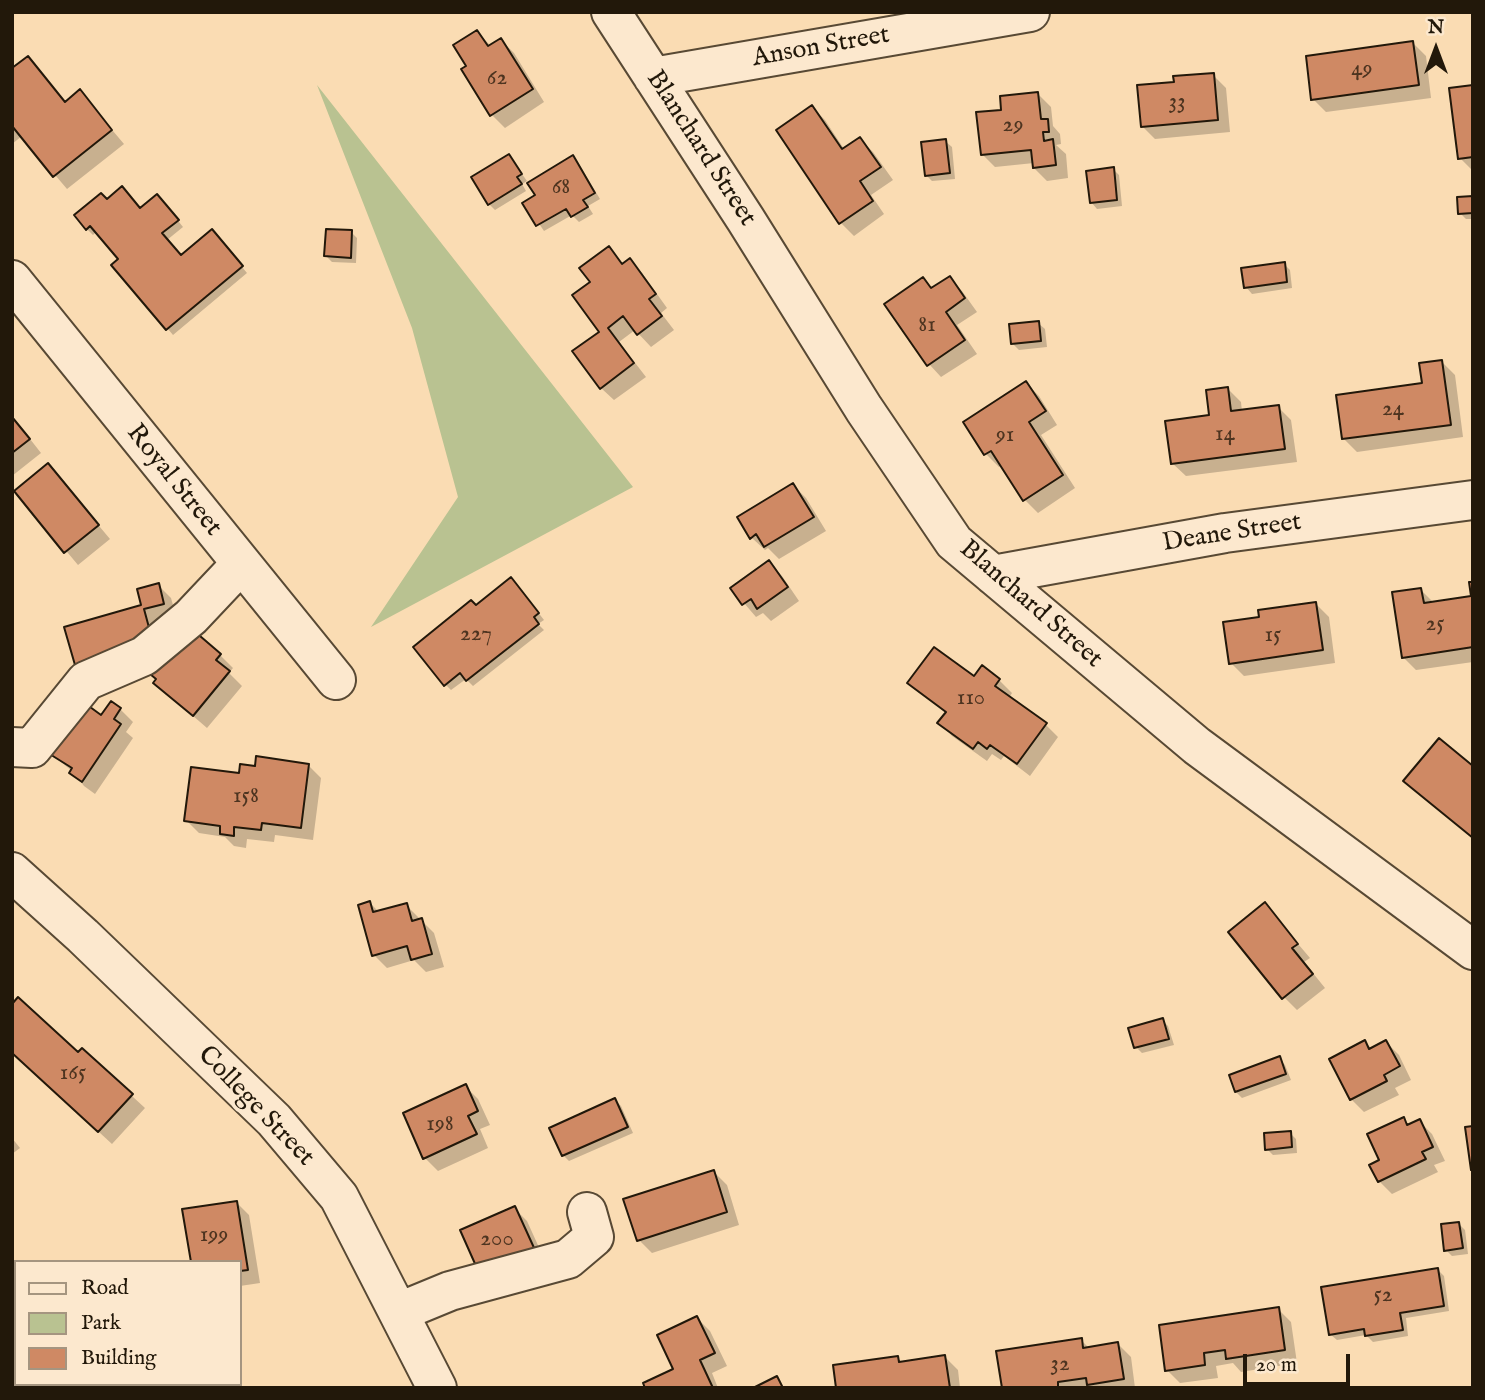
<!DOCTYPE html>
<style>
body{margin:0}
#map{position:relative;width:1485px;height:1400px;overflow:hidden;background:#fadcb3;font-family:"IM FELL English",serif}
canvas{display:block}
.frame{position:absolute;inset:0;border:14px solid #22180a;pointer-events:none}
.legend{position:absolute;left:14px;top:1260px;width:228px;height:126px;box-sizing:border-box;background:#fce8ce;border:2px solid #a59580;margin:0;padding:9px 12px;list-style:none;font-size:21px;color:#22180a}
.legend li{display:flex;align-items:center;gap:14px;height:35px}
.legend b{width:35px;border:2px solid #a59580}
.north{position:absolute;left:1401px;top:14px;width:70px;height:70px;-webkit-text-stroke:5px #fce8ce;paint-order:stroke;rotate:0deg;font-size:19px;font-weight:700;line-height:28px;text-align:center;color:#22180a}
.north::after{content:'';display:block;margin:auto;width:24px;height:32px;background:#22180a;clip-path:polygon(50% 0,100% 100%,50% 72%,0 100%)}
.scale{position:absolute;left:1243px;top:1354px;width:107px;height:32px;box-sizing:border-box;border:4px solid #22180a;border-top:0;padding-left:9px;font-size:21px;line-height:24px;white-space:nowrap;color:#22180a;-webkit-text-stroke:5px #fce8ce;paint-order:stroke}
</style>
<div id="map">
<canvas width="1485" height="1400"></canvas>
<div class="frame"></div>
<ul class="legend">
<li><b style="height:9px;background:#fce8ce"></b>Road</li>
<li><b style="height:19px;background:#b9c291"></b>Park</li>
<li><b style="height:19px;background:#cf8964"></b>Building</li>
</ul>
<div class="north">N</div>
<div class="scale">20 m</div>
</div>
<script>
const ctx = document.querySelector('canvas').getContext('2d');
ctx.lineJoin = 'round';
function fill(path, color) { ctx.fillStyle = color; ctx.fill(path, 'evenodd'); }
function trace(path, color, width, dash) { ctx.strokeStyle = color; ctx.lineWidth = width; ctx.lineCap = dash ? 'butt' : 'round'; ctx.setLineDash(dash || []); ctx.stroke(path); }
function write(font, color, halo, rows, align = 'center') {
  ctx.font = font + ' "IM FELL English",serif'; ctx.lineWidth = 7; ctx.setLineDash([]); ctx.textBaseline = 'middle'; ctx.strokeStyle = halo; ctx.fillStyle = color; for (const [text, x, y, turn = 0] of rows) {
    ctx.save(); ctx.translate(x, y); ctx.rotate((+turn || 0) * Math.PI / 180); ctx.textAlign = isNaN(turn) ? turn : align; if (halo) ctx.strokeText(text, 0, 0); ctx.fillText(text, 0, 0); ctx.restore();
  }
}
const green = new Path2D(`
 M317,85l316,402 -262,140 87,-130 -46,-169z`);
const shadow = new Path2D(`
 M477,32l14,14 10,-6 13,13 30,49 -39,26 -13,-13 -23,-49z
 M1413,43l13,13 5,42 -105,14 -13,-13z
 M28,58l38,45 14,-11 44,52 -57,45 -45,-53 -10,8v-76z
 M1213,75l13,13 4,44 -75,7 -13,-13 34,-42z
 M1473,87v84l-13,-13z
 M1038,94l13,13 2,19 7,8 1,10 -5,1 10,9 2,24 -21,3 -13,-13v-5l-39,4 -13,-13 21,-42z
 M812,107l13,13 19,29 16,-10 13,13 20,28 -22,15 13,19 -30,22 -13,-13z
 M945,141l7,6 3,32 -23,2 -6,-6z
 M509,156l18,25 -5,3 4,7 -31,19 -6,-6z
 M573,158l6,6 21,35 -12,7 5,8 -14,8 -7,-7 -28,16 -19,-28 12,-7z
 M1113,169l6,6 3,31 -25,3 -6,-7z
 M1473,198v21h-7l-6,-6z
 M107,201l34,9 22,-8 20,25 -16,13 14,17 37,-19 29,35 -74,62 -59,-70 6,-6 -23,-28 -4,4 -6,-6z
 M351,232l6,6 -1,25 -24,-1 -6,-6z
 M609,248l15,17 5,-5 13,13 25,35 -6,5 13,17 -23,17 -16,-17 -16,12 27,35 -32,23 -13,-12v-56l-9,-49z
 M1284,264l6,6 2,18 -40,6 -6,-7z
 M949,278l13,13 15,21 -20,13 20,29 -36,23 -12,-13 -6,-85 10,10z
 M1038,323l7,6 2,18 -28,3 -6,-6z
 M1442,362l13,13 8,62 -106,15 -13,-13 80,-55z
 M1026,383l13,13 18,29 -16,10 34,53 -37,25 -13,-13 -23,-35 -3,2 -13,-13z
 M1228,389l13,13 1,10 36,-5 13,13 6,42 -111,14 -14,-13 39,-46z
 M12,416l29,37 -29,23z
 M48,465l62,74 -32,26 -62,-74z
 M793,485l13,13 20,33 -47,28 -11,-11 -3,2 -13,-12z
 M769,563l13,13 17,25 -28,20 -8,-8 -7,4 -24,-28z
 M1473,584v78l-57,8 -13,-13 18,-67 13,13 39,-6z
 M158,585l13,13 5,18 -87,61 -13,-13 68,-57z
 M517,585l27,35 -6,4 6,6 -71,56 -7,-7 -15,11 -6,-6z
 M1316,604l13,13 6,46 -91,13 -13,-13 30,-45z
 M220,655l13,13 -4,5 13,13 -35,42 -52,-45z
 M974,678l25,2 13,13 -3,5 36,26 13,13 -28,39 -26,-20 -3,4 -9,-6 -5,7 -35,-25 -12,-13 7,-9 -37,-31z
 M120,709l13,13 -7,10 7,6 -38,56 -11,-8 -12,-15 -22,-18 52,-36z
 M308,765l13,13 -8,62 -38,-5 -1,7 -27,-3 -1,9 -12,-2 -9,-9 -26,-4 -13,-13 55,-45 15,-7z
 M1473,768v70l-68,-57z
 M370,903l9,9 27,-7 28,28 10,34 -18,5 -12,-12 -27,8 -13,-13z
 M1265,905l45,53 -6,4 21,26 -28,22 -13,-13z
 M1162,1020l6,6 6,19 -32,8 -6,-6z
 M1365,1042l7,7 14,-7 13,13 12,25 -16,8 4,7 -35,17 -13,-13z
 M82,1050l63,58 -33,36 -100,-92 66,2z
 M1279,1058l6,7 6,15 -49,18 -6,-6 -5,-16z
 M465,1086l13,13 12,26 -10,4 8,19 -50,23 -13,-13z
 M615,1100l6,6 12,27 -64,28 -6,-6z
 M1404,1119l6,7 9,-5 13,13 13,27 -11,4 4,7 -46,22 -13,-13 2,-20z
 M1290,1133l6,6 1,14 -24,2 -6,-6z
 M12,1138l8,10 -8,6z
 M714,1172l13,13 12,40 -87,28 -13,-13z
 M236,1202l13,13 11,68 -20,3z
 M514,1208l13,13 19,42 -84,-32z
 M1459,1224l6,6 3,24 -16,2 -6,-6z
 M12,1267l4,26v5l-4,1z
 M1438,1270l6,6 5,35 -43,7 2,18 -35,6 -7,-7 -29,5 -7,-6z
 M1278,1309l13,13 6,41 -56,9 -8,-9 -17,3 2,12 -38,5 -13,-13z
 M697,1318l13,13 17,35 -15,7 6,15h-71l28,-18z
 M1081,1340l8,8 29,-4 13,13 4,31h-132z
 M945,1357l13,13 2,18h-122l59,-30 6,5z`);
const building = new Path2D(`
 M477,30l11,16 13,-8 32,51 -43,27 -29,-47 5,-3 -13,-21z
 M1413,41l6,44 -108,15 -5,-44z
 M28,56l37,46 15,-13 32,41 -59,47 -41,-51v-58z
 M1214,73l4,47 -77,7 -4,-42 37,-3 -1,-6z
 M1473,85v72l-15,2 -9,-71z
 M1038,92l3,27h7l1,13h-6l1,9 9,-2 3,26 -23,3 -2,-18 -50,5 -5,-43 25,-2 -1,-14z
 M812,105l30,44 18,-12 21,30 -21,14 13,20 -34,23 -63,-94z
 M946,139l4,34 -25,3 -4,-34z
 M509,154l13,20 -5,3 5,7 -34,21 -17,-28z
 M573,155l22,38 -12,7 5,7 -17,10 -5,-8 -30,17 -14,-23 13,-8 -8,-12z
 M1114,167l3,33 -27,3 -4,-32z
 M122,186l18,22 17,-14 22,26 -17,13 19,22 31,-26 31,37 -77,64 -55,-65 7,-6 -28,-33 -4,4 -12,-15 27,-22 6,6z
 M1473,196v17l-15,1 -1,-17z
 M326,229l26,1 -1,28 -27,-2z
 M609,246l13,18 8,-6 26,36 -7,5 13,17 -25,19 -14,-19 -15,12 26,35 -34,26 -28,-38 27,-19 -27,-37 18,-13 -11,-14z
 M1285,262l2,20 -43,6 -3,-20z
 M950,276l15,22 -19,14 19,28 -38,26 -43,-62 39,-27 8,11z
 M1039,321l2,20 -30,3 -2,-20z
 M1442,360l9,65 -109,14 -6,-44 86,-12 -3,-20z
 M1026,381l20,30 -17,11 34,53 -40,26 -32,-50 -7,4 -21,-33z
 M1228,387l3,24 48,-6 6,44 -114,15 -6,-43 44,-6 -3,-25z
 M12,417l18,22 -18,14z
 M48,463l51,62 -35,28 -50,-62z
 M793,483l21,34 -50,30 -8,-13 -6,5 -13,-22z
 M769,560l19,27 -31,22 -6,-10 -9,6 -12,-17z
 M511,577l28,36 -5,4 5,7 -73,57 -6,-8 -16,13 -31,-39 58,-47 5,5z
 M1469,582h4v65l-71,11 -10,-66 29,-4 3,15 47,-7z
 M159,583l5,21 -20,5 7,26 -18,14 -58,16 -11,-38 77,-22 -4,-16z
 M1316,602l7,48 -94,14 -6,-42 36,-5 -1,-7z
 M193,630l28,24 -5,6 14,11 -37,45 -40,-33 3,-4 -6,-5z
 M934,647l40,29 8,-11 18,14 -5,7 52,37 -30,41 -27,-19 -3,4 -9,-7 -5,7 -36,-26 9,-11 -39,-29z
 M111,701l10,7 -7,11 7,5 -39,58 -13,-9 3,-5 -24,-15 38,-49 15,11z
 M1439,738l34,28v72l-70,-57z
 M256,756l53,8 -8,64 -39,-5 -1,7 -27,-3v9l-14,-2v-8l-36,-5 7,-54 48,6 1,-9 15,2z
 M370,901l3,11 34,-9 5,18 10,-3 10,36 -21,6 -4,-14 -35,10 -14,-51z
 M1265,902l33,42 -6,4 21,26 -31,25 -54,-67z
 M18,997l60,55 4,-4 51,46 -35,38 -86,-79v-49z
 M1163,1018l6,21 -35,9 -6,-20z
 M1365,1040l4,9 17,-9 14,26 -16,9 3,6 -37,19 -21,-41z
 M1280,1056l6,18 -51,18 -6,-17z
 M466,1084l12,27 -10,5 9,18 -54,25 -20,-46z
 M615,1098l13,29 -66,29 -13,-28z
 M1404,1117l3,8 13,-6 13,28 -11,5 4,7 -48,23 -9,-17 10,-5 -12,-26z
 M1473,1126v44h-2l-6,-43z
 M1291,1131l1,16 -27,3 -1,-17z
 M714,1170l13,42 -90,29 -14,-42z
 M237,1201l11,69 -8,1v-9h-49l-9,-53z
 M515,1206l20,44 -55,25 -20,-45z
 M1459,1222l4,26 -19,3 -3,-27z
 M1438,1268l6,38 -44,7 3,17 -38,6 -1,-7 -35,6 -8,-48z
 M1279,1307l6,43 -59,9 -1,-9 -21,3 1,12 -40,6 -6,-46z
 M697,1316l18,37 -15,7 13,28h-68l-2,-5 30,-14 -16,-34z
 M1082,1338l1,10 35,-6 6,37 -37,6 -1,-7 -28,4v6h-56l-6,-37z
 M945,1355l5,33h-114l-3,-23 65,-9 1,6z
 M777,1376l6,12h-30z`);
const minor = new Path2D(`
 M611,12l135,208 118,189 90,133 243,204 276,204
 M653,77l377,-65
 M12,280l324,400
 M993,575l232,-42 248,-33
 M12,747l20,1 54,-67 58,-25 47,-39 50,-53
 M12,872l71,64 191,184 65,77 98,191
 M399,1312l51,-21 118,-32 26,-22 -7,-25
 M12,1372h4
 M50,1384l5,4`);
const numberNames = [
 ["49",1362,70],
 ["62",497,79],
 ["33",1177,103],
 ["29",1013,126],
 ["68",561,188],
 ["81",927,326],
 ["24",1393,410],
 ["14",1225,435],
 ["91",1005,436],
 ["25",1435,625],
 ["227",476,635],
 ["15",1273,636],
 ["110",971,699],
 ["158",246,797],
 ["165",73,1074],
 ["198",440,1125],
 ["199",214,1236],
 ["200",497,1240],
 ["52",1383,1296],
 ["32",1060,1365]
];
const streetNames = [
 ["Anson Street",821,48,-10],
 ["Blanchard Street",700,149,57],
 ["Royal Street",173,481,51],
 ["Deane Street",1232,534,-9],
 ["Blanchard Street",1030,605,41],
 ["College Street",255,1107,46]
];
fill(green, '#b9c291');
fill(shadow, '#0003');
fill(building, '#cf8964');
trace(building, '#22180a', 2);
trace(minor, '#584934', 42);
trace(minor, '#fce8ce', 38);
write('23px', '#4d3420', null, numberNames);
write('26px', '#22180a', '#fce8ce', streetNames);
</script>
